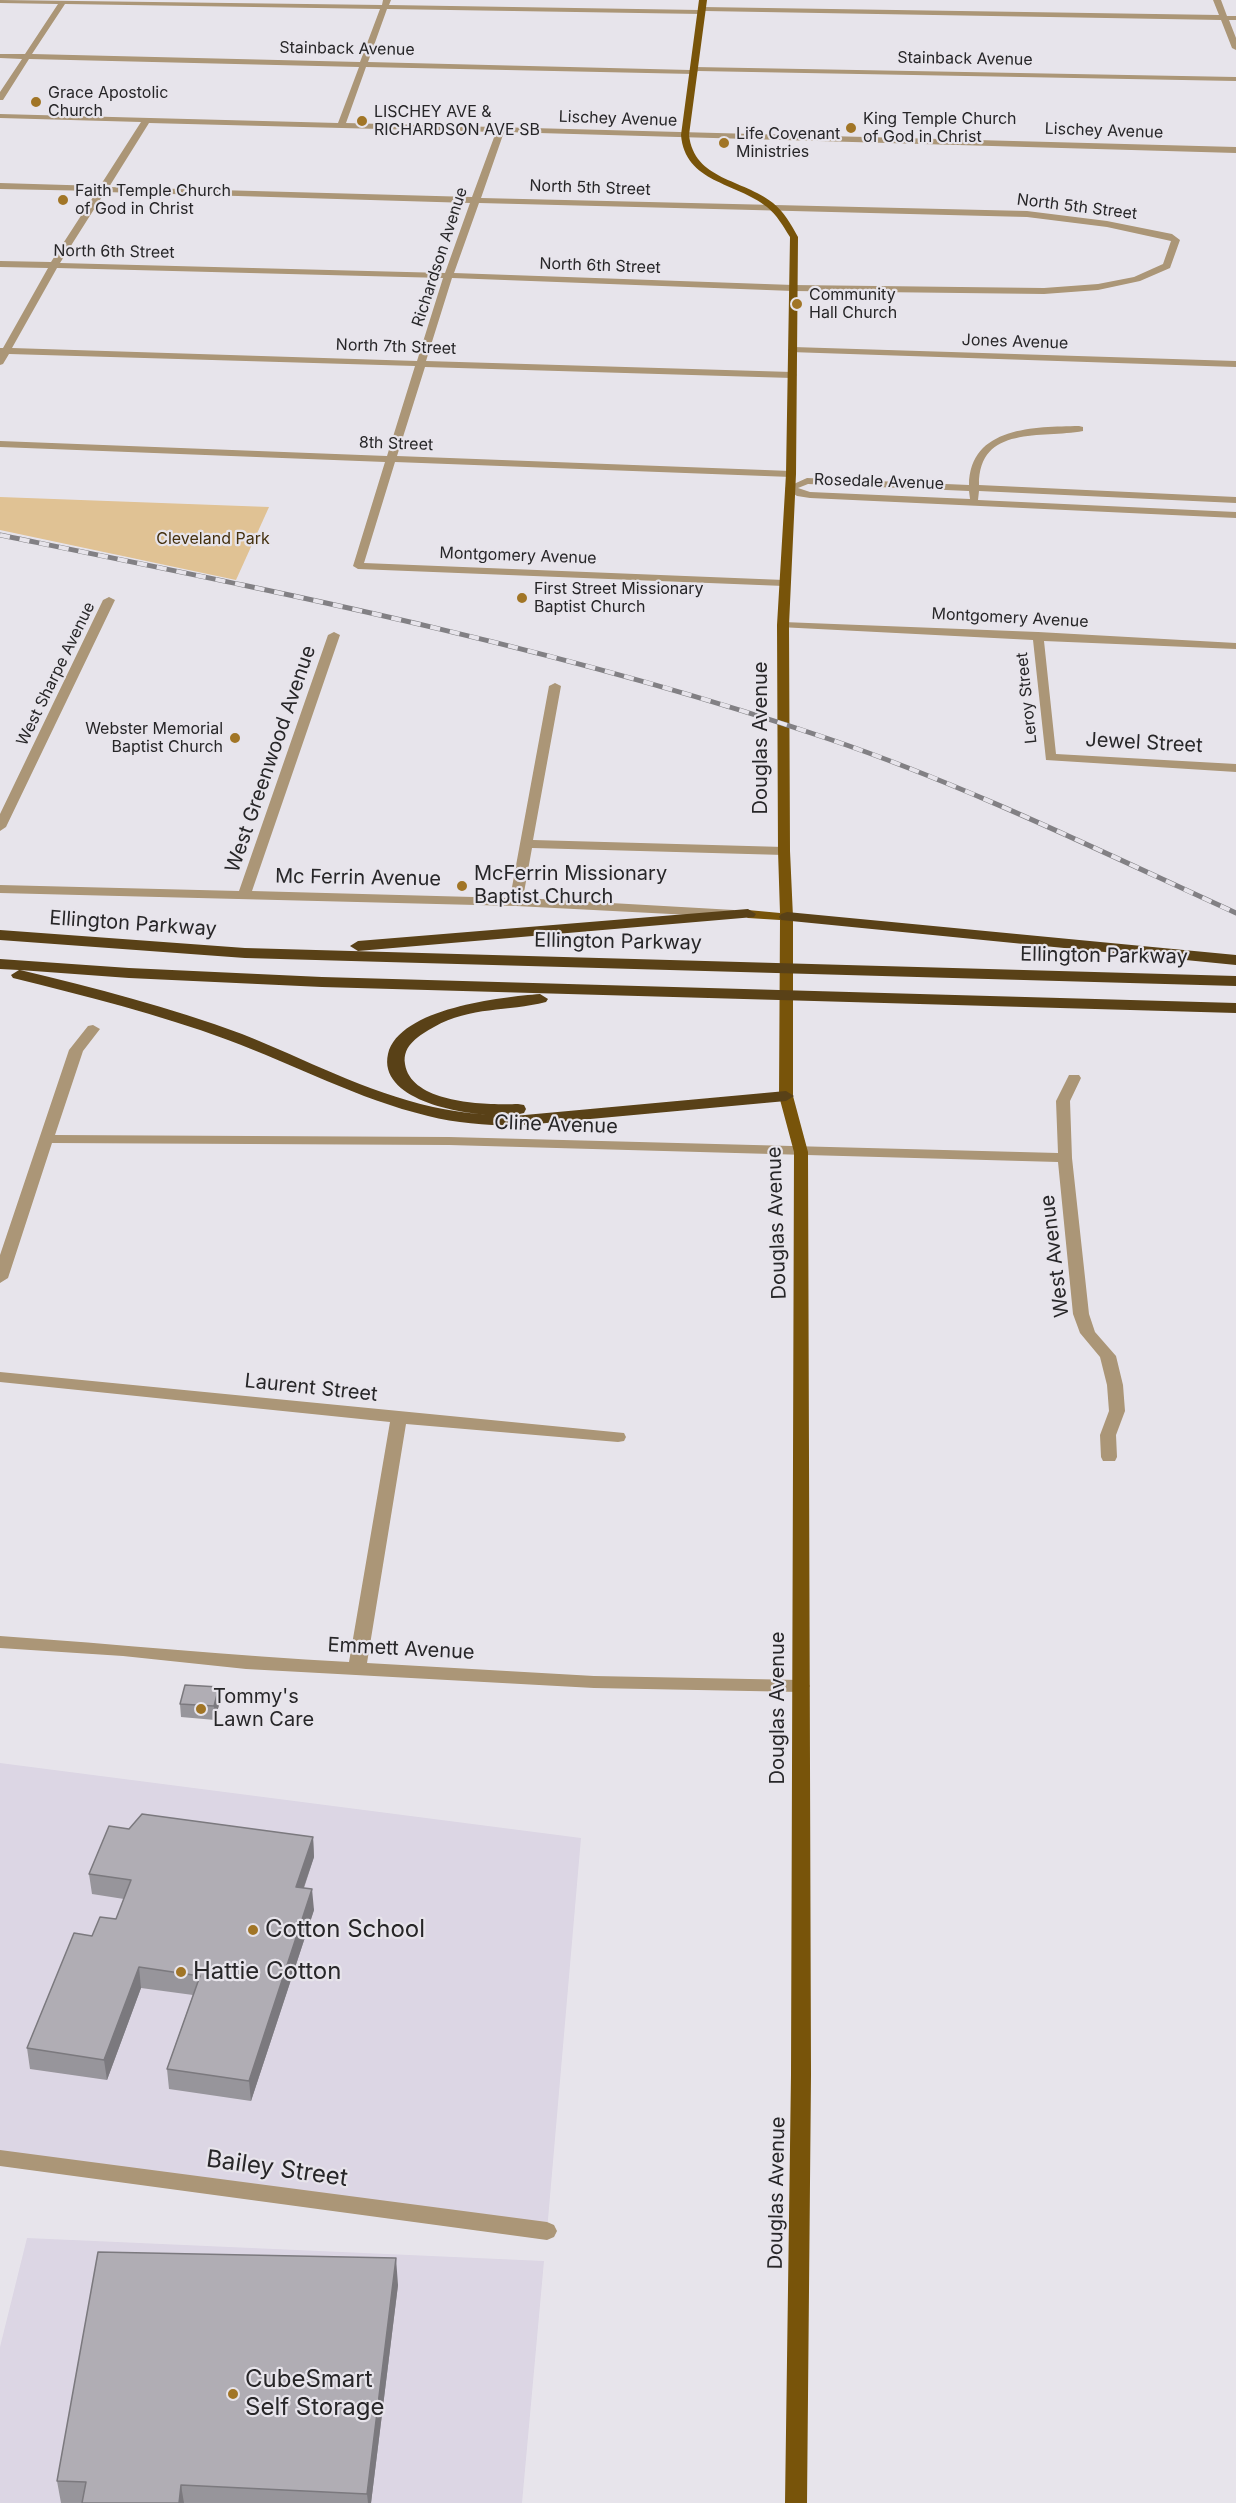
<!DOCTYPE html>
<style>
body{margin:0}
canvas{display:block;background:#e7e4eb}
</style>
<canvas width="1236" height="2503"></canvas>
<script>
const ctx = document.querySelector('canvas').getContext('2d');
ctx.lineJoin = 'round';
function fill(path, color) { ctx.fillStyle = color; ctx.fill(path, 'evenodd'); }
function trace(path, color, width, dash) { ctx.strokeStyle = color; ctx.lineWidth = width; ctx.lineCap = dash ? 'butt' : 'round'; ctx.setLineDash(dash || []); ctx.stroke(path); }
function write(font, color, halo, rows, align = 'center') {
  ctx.font = font + ' Inter,sans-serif'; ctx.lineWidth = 4.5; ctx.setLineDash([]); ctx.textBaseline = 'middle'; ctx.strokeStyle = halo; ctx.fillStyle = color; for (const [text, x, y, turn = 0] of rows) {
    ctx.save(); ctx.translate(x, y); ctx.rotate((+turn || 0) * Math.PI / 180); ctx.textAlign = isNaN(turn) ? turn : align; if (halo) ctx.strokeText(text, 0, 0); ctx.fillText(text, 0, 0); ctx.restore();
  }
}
const built = new Path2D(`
 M0,1763l581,75 -34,393 -547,-73z
 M27,2238l517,23 -22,242h-522v-156z`);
const green = new Path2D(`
 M0,497l269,10 -33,73 -236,-50z`);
const minor = new Path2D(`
 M0,0l382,5 1,-5h8l-2,5 310,5 3,-3 517,8 -6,-15h8l6,16h9v4h-7l7,18v12l-4,-2 -11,-28 -516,-9 -3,3 -315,-5 -19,53 322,8 4,-3 542,10v4l-538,-10 -4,3 -328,-7 -20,56 890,24v6l-732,-21 -23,66 546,13 80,10 65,13 8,6 -10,28 -30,13 -42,9 -54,4 -251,-3 -341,-13 -26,83 366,11 5,3 -5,3 -367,-11 -28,89 394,15 5,3 -5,3 -396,-15 -31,101 420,17 5,3 -5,3 -426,-17 -5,-3 32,-104 -385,-15v-6l387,15 28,-90 -406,-12 -6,10 -3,1v-17h3l45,-80 -48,-1v-6l51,1 46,-71 -97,-2v-6l100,3 41,-64 -141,-4v-4l338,9 21,-56 -330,-8 -26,41h-3v-8l22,-33 -22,-1v-4h25l33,-50 -58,-1zM65,4l315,5 -20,53 -328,-8zM149,123l347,9 -24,65 -363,-10zM105,192l365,11 -25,70 -385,-10zM479,203l548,14 80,10 64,14 -8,23 -29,13 -36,7 -54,4 -251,-3 -339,-12zM57,268l386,10 -26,83 -405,-13z
 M793,347l443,14v6l-446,-15 -2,-2z
 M1079,426l4,1v4c-41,8 -104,-7 -104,54l257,12v6l-257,-12 -1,9 258,12v6l-426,-20 -13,-2 -12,-8 22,-10 162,7c1,-59 66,-58 110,-59zM808,484l161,7 1,8 -160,-7 -12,-4z
 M109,597l6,3 -109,227 -6,4v-17l103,-214z
 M783,622l255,10 198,11v6l-192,-8 12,113 180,10v8l-190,-12 -13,-120 -254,-13 -2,-2z
 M334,632l6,3 -88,256 258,7 39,-212 6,-3 6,3 -28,154 251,7 6,4 -6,4 -252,-7 -9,50 211,12 1,3 -1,3 -5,1 -213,-11 -516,-13v-8l239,6 89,-256z
 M93,1025l7,4 -17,22 -28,84 394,2 609,16 -2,-52 13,-26h10l2,3 -11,23 2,57 17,156 6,18 21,24 7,29 2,26 -9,24 1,22 -2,4h-12l-2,-4 -1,-22 9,-24 -2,-26 -7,-28 -20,-24 -7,-19 -15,-152 -609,-17 -397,-2 -44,135 -8,5v-28l69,-205 19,-24z
 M0,1372l624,61 2,4 -2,4 -6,1 -212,-18 -39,239 227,13 207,4 6,2 3,4 -3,4 -6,2 -207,-4 -348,-19 -123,-13 -123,-8v-12c117,8 233,20 349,26l41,-240 -390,-40z
 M0,2150l547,72 7,3 3,6 -3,6 -7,3 -547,-74z`);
const major = new Path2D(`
 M699,0h8l-18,135c5,45 54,44 84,68 11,9 18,21 25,34l-2,237 -7,151 1,226 3,66v179l15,56 3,923 -4,428h-22l6,-428 3,-923 -15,-56 1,-176 -32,-2 -6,-4 6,-4 32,3 -2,-62 -1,-226 9,-151 4,-237c-7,-11 -13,-22 -23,-30 -31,-25 -82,-24 -86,-72z`);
const highway = new Path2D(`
 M748,909l8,5 -2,3 -396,34 -8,-5 8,-5z
 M787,912l449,43v10l-455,-45 -2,-3 2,-3z
 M0,930l245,18 991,28v10l-991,-28 -245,-18z
 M0,959l129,9 193,9 914,26v10l-914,-26 -193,-9 -109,-8c75,18 150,37 222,64 63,25 124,58 191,73 27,6 54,8 81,9l272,-25 8,5 -8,5 -272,25c-29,-1 -58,-3 -86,-10 -70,-17 -133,-51 -200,-76 -70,-26 -142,-44 -215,-62l-2,-3 8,-5 -19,-1z
 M540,994l8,5 -2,3c-39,10 -75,4 -112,25 -14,8 -32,18 -29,37 6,40 82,41 113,40l6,1 2,4 -2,4c-33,8 -148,-6 -136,-59 11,-46 114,-57 152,-60z`);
const rail = new Path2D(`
 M0,535c279,57 559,112 829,204 139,47 273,113 407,174`);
const wall = new Path2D(`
 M220,1701l-5,19 -34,-3 -1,-13z
 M129,1829l184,8 1,20 -10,31 10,22 -63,191 -82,-12 -2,-20 26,-74 -52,-7 -34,92 -77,-11 -3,-21 65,-112 24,-17 8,-20 -32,-5 -3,-20z
 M398,2285l-27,218h-310l-4,-22z`);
const shadedWall = new Path2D(`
 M219,1687l1,14 -5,19 -1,-14z
 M313,1837l1,20 -17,50 -1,-20z
 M312,1889l2,21 -63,191 -2,-20z
 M139,1967l2,21 -34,92 -3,-20z
 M396,2258l2,27 -27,218h-3l-1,-9z
 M181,2485l3,18h-5z`);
const building = new Path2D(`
 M185,1685l34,2 -5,19 -34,-2z
 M142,1814l171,23 -17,50 16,2 -63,192 -82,-12 33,-93 -61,-9 -35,93 -77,-12 47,-115 18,3 8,-19 16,2 15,-39 -42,-6 20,-48 20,3z
 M98,2252l298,6 -29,236 -186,-9 -2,18h-97l4,-21 -29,-1z`);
const markers = [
 [36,102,6,"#a17526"],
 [362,121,6,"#a17526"],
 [851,128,6,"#a17526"],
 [724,143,6,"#a17526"],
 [63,200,6,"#a17526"],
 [797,304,6,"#a17526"],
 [522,598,6,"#a17526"],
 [235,738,6,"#a17526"],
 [462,886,6,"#a17526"],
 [201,1709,6,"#a17526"],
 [253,1930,6,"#a17526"],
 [181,1972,6,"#a17526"],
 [233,2394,6,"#a17526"]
];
const farStreetnames = [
 ["Stainback Avenue",347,49,1],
 ["Stainback Avenue",965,59,1],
 ["Lischey Avenue",618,119,2],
 ["Lischey Avenue",1104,131,2],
 ["North 5th Street",590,188,2],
 ["North 5th Street",1077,207,7],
 ["North 6th Street",114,252,1],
 ["Richardson Avenue",440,257,-72],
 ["North 6th Street",600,266,2],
 ["Jones Avenue",1015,342,2],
 ["North 7th Street",396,347,2],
 ["8th Street",396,444,2],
 ["Rosedale Avenue",879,482,2],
 ["Montgomery Avenue",518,556,2],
 ["Montgomery Avenue",1010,618,3],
 ["West Sharpe Avenue",56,674,-64],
 ["Leroy Street",1027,698,-96]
];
const farPoinames = [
 ["Grace Apostolic",48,93],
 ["Church",48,111],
 ["LISCHEY AVE &",374,112],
 ["RICHARDSON AVE SB",374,130],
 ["King Temple Church",863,119],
 ["of God in Christ",863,137],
 ["Life Covenant",736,134],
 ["Ministries",736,152],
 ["Faith Temple Church",75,191],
 ["of God in Christ",75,209],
 ["Community",809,295],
 ["Hall Church",809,313],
 ["First Street Missionary",534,589],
 ["Baptist Church",534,607],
 ["Webster Memorial",223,729,"right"],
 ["Baptist Church",223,747,"right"]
];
const farParknames = [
 ["Cleveland Park",213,539]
];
const streetNames = [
 ["Douglas Avenue",761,738,-90],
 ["Jewel Street",1144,743,3],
 ["West Greenwood Avenue",271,759,-71],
 ["Mc Ferrin Avenue",358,878,1],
 ["Ellington Parkway",133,924,4],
 ["Ellington Parkway",618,942,1],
 ["Ellington Parkway",1104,956,1],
 ["Cline Avenue",556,1125,2],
 ["Douglas Avenue",777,1223,-92],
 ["West Avenue",1055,1256,-97],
 ["Laurent Street",311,1388,6],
 ["Emmett Avenue",401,1649,3],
 ["Douglas Avenue",778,1708,-90],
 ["Douglas Avenue",777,2193,-89]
];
const poiNames = [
 ["McFerrin Missionary",474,874],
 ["Baptist Church",474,897],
 ["Tommy's",213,1697],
 ["Lawn Care",213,1720]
];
const nearPoinames = [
 ["Cotton School",265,1930],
 ["Hattie Cotton",193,1972],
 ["CubeSmart",245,2380],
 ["Self Storage",245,2408]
];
const nearStreetnames = [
 ["Bailey Street",277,2169,8]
];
fill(built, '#dcd6e4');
fill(green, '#e0c294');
fill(minor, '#ab9677');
fill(major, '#78540a');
fill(highway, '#594117');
trace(rail, '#828084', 5);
trace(rail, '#e7e4eb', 4, [10]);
fill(wall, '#97959b');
fill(shadedWall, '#7b797e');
fill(building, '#b0adb4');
trace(building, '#7b797e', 1.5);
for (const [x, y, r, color] of markers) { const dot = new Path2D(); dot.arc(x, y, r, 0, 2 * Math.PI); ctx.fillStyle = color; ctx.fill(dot); trace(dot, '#e7e4eb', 2); }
write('16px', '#272628', '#e7e4eb', farStreetnames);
write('16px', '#272628', '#e7e4eb', farPoinames, 'left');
write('16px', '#44300e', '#e7e4eb', farParknames);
write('20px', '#272628', '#e7e4eb', streetNames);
write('20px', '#272628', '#e7e4eb', poiNames, 'left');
write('24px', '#272628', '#e7e4eb', nearPoinames, 'left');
write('24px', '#272628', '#e7e4eb', nearStreetnames);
</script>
